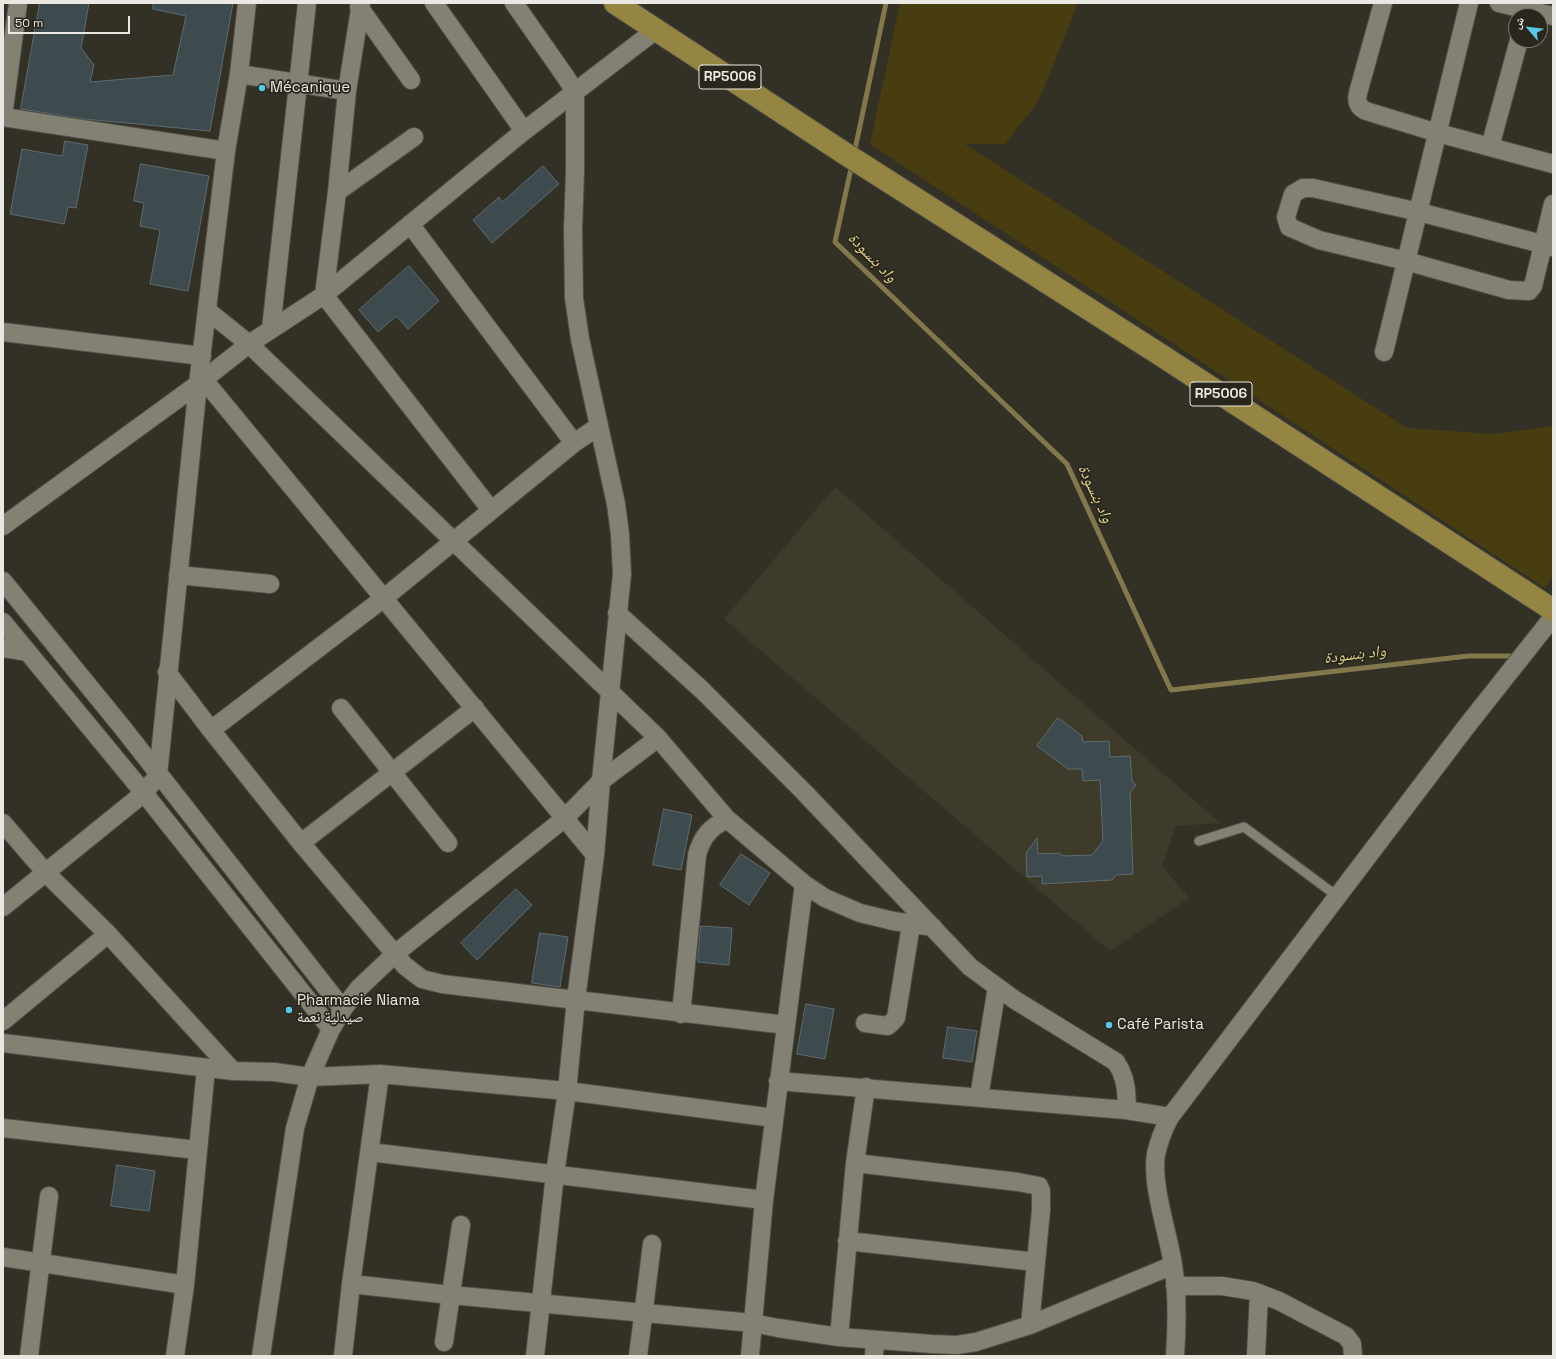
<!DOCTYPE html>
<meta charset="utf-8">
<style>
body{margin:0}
#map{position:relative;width:1556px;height:1359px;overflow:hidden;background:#333126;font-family:"Space Grotesk","Noto Naskh Arabic",sans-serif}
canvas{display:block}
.frame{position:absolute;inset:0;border:4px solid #eae8e2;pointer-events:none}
.north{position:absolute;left:1508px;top:8px;width:40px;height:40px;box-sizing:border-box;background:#29271c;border:1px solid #76746b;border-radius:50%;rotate:298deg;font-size:11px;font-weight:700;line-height:16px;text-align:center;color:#eae8e2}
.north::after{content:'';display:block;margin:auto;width:14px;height:18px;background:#59c8e5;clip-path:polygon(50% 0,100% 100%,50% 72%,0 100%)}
.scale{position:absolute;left:8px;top:16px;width:122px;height:18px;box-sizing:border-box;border:2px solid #eae8e2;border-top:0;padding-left:5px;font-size:12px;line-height:14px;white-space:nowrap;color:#eae8e2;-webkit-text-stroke:3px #29271c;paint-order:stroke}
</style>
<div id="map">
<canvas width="1556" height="1359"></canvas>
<div class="frame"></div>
<div class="north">ش</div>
<div class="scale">50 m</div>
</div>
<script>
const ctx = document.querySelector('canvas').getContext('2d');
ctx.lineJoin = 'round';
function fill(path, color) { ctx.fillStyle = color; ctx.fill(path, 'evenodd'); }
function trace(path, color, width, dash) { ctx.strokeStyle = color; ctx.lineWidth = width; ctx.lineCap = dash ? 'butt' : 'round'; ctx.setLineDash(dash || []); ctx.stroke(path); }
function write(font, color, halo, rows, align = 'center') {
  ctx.font = font + ' "Space Grotesk","Noto Naskh Arabic",sans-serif'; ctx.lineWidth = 3.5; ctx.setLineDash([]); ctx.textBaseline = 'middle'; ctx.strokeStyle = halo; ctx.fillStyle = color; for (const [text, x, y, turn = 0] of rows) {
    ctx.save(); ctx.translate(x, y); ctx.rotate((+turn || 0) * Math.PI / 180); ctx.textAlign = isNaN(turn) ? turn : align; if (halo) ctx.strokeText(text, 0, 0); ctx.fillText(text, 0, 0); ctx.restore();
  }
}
const built = new Path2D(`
 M835,487l385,336 -44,3 -14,40 27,32 -79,53 -386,-332z`);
const green = new Path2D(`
 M900,3h178l-40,99 -33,42h-40l442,284 87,6 59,-8v151l-8,11 -675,-444z`);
const stream = new Path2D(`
 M854,154l32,-151
 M852,164l-17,78 232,222 104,226 297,-34h49`);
const building = new Path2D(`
 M40,3h49l-8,45 13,17 -4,17 83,-7 13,-59 -33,-7v-6h80l-23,128 -126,-12 -63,-10z
 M65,141l23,4 -12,63 -8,-1 -4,17 -54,-10 12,-65 40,7z
 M141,164l68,12 -21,115 -38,-7 10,-54 -20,-4 4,-23 -10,-2z
 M543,166l16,18 -67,59 -19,-23 26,-23 3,5z
 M409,266l30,35 -31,28 -12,-13 -18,16 -19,-22z
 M1058,718l24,18 1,6 26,-1 1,16 20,-1 2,25 4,4 -6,8 3,81 -17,1 -4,5 -70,4v-8l-15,1 -1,-24 11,-15 1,16 21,-1 4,3 29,-1 11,-14 -3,-61 -17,1 -1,-12h-14l-31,-23z
 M664,809l28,6 -11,55 -28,-5z
 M741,854l29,19 -21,32 -29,-20z
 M516,889l16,16 -55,55 -16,-17z
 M701,926l31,2 -3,37 -31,-3z
 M540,933l28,4 -8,50 -28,-4z
 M806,1004l28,5 -9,50 -28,-5z
 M948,1027l29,4 -5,31 -29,-4z
 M117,1165l38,6 -6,40 -38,-5z`);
const service = new Path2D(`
 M1199,841l45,-14 93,69`);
const minor = new Path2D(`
 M361,3l-14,88 -10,101 -13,103 167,215
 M434,3l90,128
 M1383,3l-25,90c-2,9 0,14 8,18l72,22 115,31
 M1499,3l54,13
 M359,7l52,73
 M239,74l108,17
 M3,117l223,34
 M3,117l15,-114
 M1490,147l29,-107
 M337,192l77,-55
 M1553,204l-20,82 -4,5 -20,-1 -103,-29 -87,-21 -30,-13 -3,-10 7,-23 10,-6h10l106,24 123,32 11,3
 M410,224l164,219
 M208,311l41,33 409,394 69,81 77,65 21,14 35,15 33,8 40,6
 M271,329l36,-326
 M3,332l199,24
 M1384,352l85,-349
 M204,380l391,475
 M3,526l195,-142 51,-40 75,-49 200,-164 133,-102
 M178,575l92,9
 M3,581l119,146 221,282
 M617,613l85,77 102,102 166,175 45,33 101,62c10,15 12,30 10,48
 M3,622l141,171 187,236
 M3,648l25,4
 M167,672l44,58 90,113 104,123 17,13 20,5 344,41
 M341,708l107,135
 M211,730l173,-132 190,-155 25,-17 -19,-87 -6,-41 -1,-68 2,-58v-80l-10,-16 -51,-73
 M3,823l43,50 62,61 125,137
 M301,843l174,-135
 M3,907l141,-114 14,-18 40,-391 28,-233 13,-77 8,-71
 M681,1014l16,-159c5,-19 14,-28 30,-36
 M3,1021l105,-87
 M865,1023l23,3 8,-8 15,-93
 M3,1043l230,28 41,1 36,5 70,-3 187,17 207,27
 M778,1081l348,29 44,7
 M979,1097l18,-110
 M3,1128l194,22
 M370,1152l394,48
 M855,1163l163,19 21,4 2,5v19l-11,115
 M847,1241l189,21
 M3,1257l182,28
 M351,1284l100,11 302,28 25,5 61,9 93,7 25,1 19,-3 54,-17 143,-60
 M1175,1286h47l31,5 26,10 67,35 6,8 1,12
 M839,1337l16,-174 11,-76
 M444,1342l17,-117
 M29,1356l20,-160
 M175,1356l10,-71 21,-217
 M261,1356l34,-228 15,-51 21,-48 12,-20 16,-21 37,-35 169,-135 36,-37 57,-43
 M343,1356l8,-72 29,-210
 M535,1356l20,-182 12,-83 9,-92 19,-144 6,-74 21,-207 -2,-40 -4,-30 -17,-78
 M638,1356l14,-112
 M750,1356l14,-156 40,-316
 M874,1356l1,-16
 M1175,1356c2,-30 3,-62 -2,-91 -5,-33 -22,-80 -17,-111 3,-13 8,-26 14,-37l296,-390 87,-110
 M1256,1356l3,-63`);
const primary = new Path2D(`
 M615,3l229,150 309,197 400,260`);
const markers = [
 [262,88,4,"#59c8e5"],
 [289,1010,4,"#59c8e5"],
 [1109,1025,4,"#59c8e5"]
];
const shields = [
 [730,77,62],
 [1221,394,62]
];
const shieldNames = [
 ["RP5006",730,77],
 ["RP5006",1221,394]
];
const poiNames = [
 ["Mécanique",270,88],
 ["Pharmacie Niama",297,1001],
 ["صيدلية نعمة",297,1018],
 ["Café Parista",1117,1025]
];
const waterNames = [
 ["واد بنسودة",872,258,46],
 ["واد بنسودة",1095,494,65],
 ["واد بنسودة",1355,655,-7]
];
fill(built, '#3f3b2a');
fill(green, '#473d11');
trace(stream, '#82784c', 5);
fill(building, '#3d4b4f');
trace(building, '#5e6c71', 1);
trace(service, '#514f46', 11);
trace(minor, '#514f46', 20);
trace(primary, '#514f46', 24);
trace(service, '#838074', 9);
trace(minor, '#838074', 18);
trace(primary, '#948543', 22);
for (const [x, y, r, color] of markers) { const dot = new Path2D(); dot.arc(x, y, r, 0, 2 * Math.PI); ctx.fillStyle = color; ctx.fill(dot); trace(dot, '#29271c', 1.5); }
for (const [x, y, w] of shields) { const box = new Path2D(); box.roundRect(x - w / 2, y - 12, w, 24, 3); ctx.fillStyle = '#29271c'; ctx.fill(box); trace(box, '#eae8e2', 1); }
write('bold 14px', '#eae8e2', null, shieldNames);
write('15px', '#eae8e2', '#29271c', poiNames, 'left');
write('italic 16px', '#e3d28a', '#29271c', waterNames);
</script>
